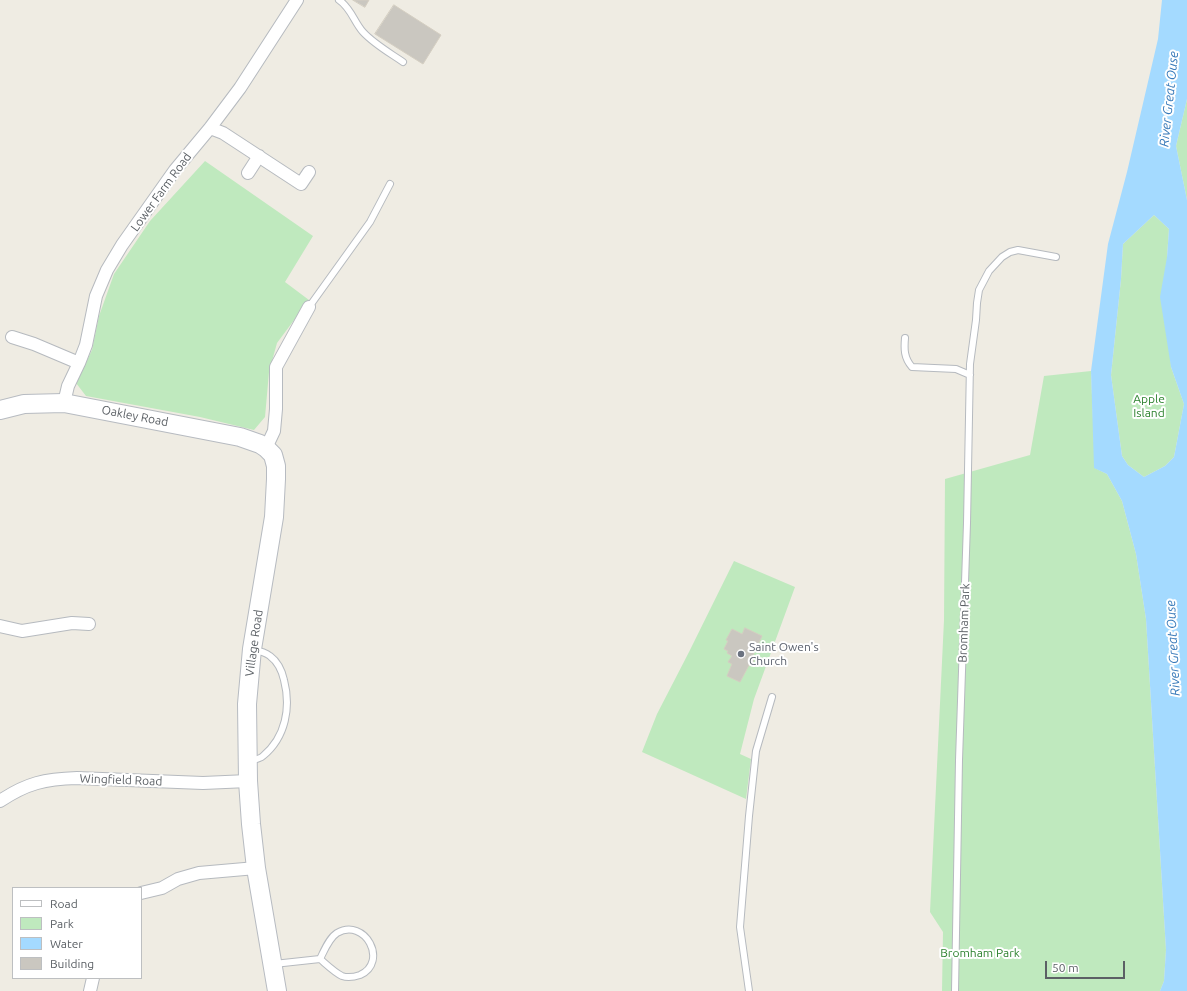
<!DOCTYPE html>
<style>
body{margin:0}
#map{position:relative;width:1187px;height:991px;overflow:hidden;background:#efece3;font-family:Ubuntu,sans-serif}
canvas{display:block}
.legend{position:absolute;left:12px;top:887px;width:130px;height:92px;box-sizing:border-box;background:#fff;border:1px solid #bdbfc1;margin:0;padding:5px 7px;list-style:none;font-size:12px;color:#5b6065}
.legend li{display:flex;align-items:center;gap:8px;height:20px}
.legend b{width:20px;border:1px solid #bdbfc1}
.scale{position:absolute;left:1045px;top:961px;width:80px;height:18px;box-sizing:border-box;border:2px solid #5b6065;border-top:0;padding-left:5px;font-size:12px;line-height:14px;white-space:nowrap;color:#5b6065;-webkit-text-stroke:3px #fff;paint-order:stroke}
</style>
<div id="map">
<canvas width="1187" height="991"></canvas>
<ul class="legend">
<li><b style="height:5px;background:#fff"></b>Road</li>
<li><b style="height:11px;background:#bfe9be"></b>Park</li>
<li><b style="height:11px;background:#a4daff"></b>Water</li>
<li><b style="height:11px;background:#cac7c0"></b>Building</li>
</ul>
<div class="scale">50 m</div>
</div>
<script>
const ctx = document.querySelector('canvas').getContext('2d');
ctx.lineJoin = 'round';
function fill(path, color) { ctx.fillStyle = color; ctx.fill(path, 'evenodd'); }
function trace(path, color, width, dash) { ctx.strokeStyle = color; ctx.lineWidth = width; ctx.lineCap = dash ? 'butt' : 'round'; ctx.setLineDash(dash || []); ctx.stroke(path); }
function write(font, color, halo, rows, align = 'center') {
  ctx.font = font + ' Ubuntu,sans-serif'; ctx.lineWidth = 4; ctx.setLineDash([]); ctx.textBaseline = 'middle'; ctx.strokeStyle = halo; ctx.fillStyle = color; for (const [text, x, y, turn = 0] of rows) {
    ctx.save(); ctx.translate(x, y); ctx.rotate((+turn || 0) * Math.PI / 180); ctx.textAlign = isNaN(turn) ? turn : align; if (halo) ctx.strokeText(text, 0, 0); ctx.fillText(text, 0, 0); ctx.restore();
  }
}
const green = new Path2D(`
 M1187,99v101l-11,-54z
 M205,161l108,75 -28,46 24,18 -32,43 -8,29 -4,45 -11,13 -54,-13 -114,-21 -10,-13 16,-33 7,-34 15,-42 36,-53z
 M1154,215l15,14 -2,28 4,110 13,37 -10,53 -9,9 -21,11 -16,-12 -6,-9 -11,-81 10,-96 2,-35z
 M1091,371l4,97 12,6 15,27 14,53 10,65 20,331 -2,31 -4,10h-218l1,-59 -13,-20 14,-292 1,-141 85,-24 14,-79z
 M734,561l61,26 -41,112 -14,55 11,5 -5,40 -104,-47 15,-38 32,-62z`);
const water = new Path2D(`
 M1162,0h25v99l-11,47 11,54v791h-27l4,-10 2,-31 -20,-331 -10,-65 -14,-53 -15,-27 -13,-6 -3,-97 17,-127 19,-72 31,-133zM1154,215l15,14 -2,28 -7,40 11,70 13,37 -10,53 -9,9 -21,11 -16,-12 -6,-9 -11,-81 10,-96 2,-35z`);
const building = new Path2D(`
 M353,0h16l-4,7z
 M394,5l47,30 -18,29 -48,-30z
 M745,628l17,8 -11,23 3,1 -3,6 -2,-1 -9,17 -13,-6 5,-12 -4,-2 4,-6 -5,-3 1,-2 -4,-2 4,-8 -2,-1 6,-11 10,5z`);
const lane = new Path2D(`
 M339,0c12,8 15,22 24,32 11,12 27,21 40,30
 M309,307l61,-85 20,-38
 M905,338c-1,11 -1,20 7,29l44,2 14,6
 M249,761c5,-1 11,-2 14,-5 23,-19 28,-49 21,-76 -2,-9 -6,-18 -14,-24 -5,-4 -10,-5 -17,-6
 M274,964l46,-5c6,5 14,13 22,17 6,2 12,1 18,-1 29,-13 5,-58 -23,-42 -8,5 -13,18 -17,26
 M749,991l-9,-64 9,-111 7,-65 16,-54
 M955,991l4,-231 8,-237 3,-159 6,-44 1,-17 2,-13 10,-19 13,-14 8,-5 8,-2 38,7`);
const street = new Path2D(`
 M210,128l13,5 78,51 8,-12
 M248,173l11,-17
 M12,337l22,7 45,19
 M64,403l4,-17 11,-23 7,-18 10,-49 11,-26 15,-25 53,-75 35,-42 30,-40 57,-88
 M266,448l8,-17 2,-22v-42l33,-60
 M0,626l22,5 50,-8 17,1
 M0,801c27,-18 45,-22 77,-23l126,5 45,-2
 M141,893l21,-5 16,-9 21,-6 57,-5
 M90,991l3,-13`);
const secondary = new Path2D(`
 M0,410l24,-6 40,-1 176,34 20,7 6,4 7,7 3,11v13l-2,38 -22,132 -5,55 1,77 3,43 5,44 21,123`);
const markers = [
 [741,654,4,"#6b7280"]
];
const streetNames = [
 ["Lower Farm Road",161,192,-54],
 ["Oakley Road",135,416,11],
 ["Bromham Park",964,623,-88],
 ["Village Road",254,643,-82],
 ["Wingfield Road",121,780,2]
];
const parkNames = [
 ["Apple",1149,399],
 ["Island",1149,413],
 ["Bromham Park",980,953]
];
const worshipNames = [
 ["Saint Owen's",749,647],
 ["Church",749,661]
];
const waterNames = [
 ["River Great Ouse",1169,99,-84],
 ["River Great Ouse",1173,648,-93]
];
fill(green, '#bfe9be');
fill(water, '#a4daff');
fill(building, '#cac7c0');
trace(building, '#d4cec1', 1);
trace(lane, '#b6babf', 8);
trace(street, '#b6babf', 14);
trace(secondary, '#b7bbc1', 20);
trace(lane, '#fff', 6);
trace(street, '#fff', 12);
trace(secondary, '#fff', 18);
for (const [x, y, r, color] of markers) { const dot = new Path2D(); dot.arc(x, y, r, 0, 2 * Math.PI); ctx.fillStyle = color; ctx.fill(dot); trace(dot, '#fff', 1.5); }
write('12px', '#5b6065', '#fff', streetNames);
write('12px', '#2d822f', '#fff', parkNames);
write('12px', '#5b616d', '#fff', worshipNames, 'left');
write('italic 13px', '#387ab9', '#fff', waterNames);
</script>
